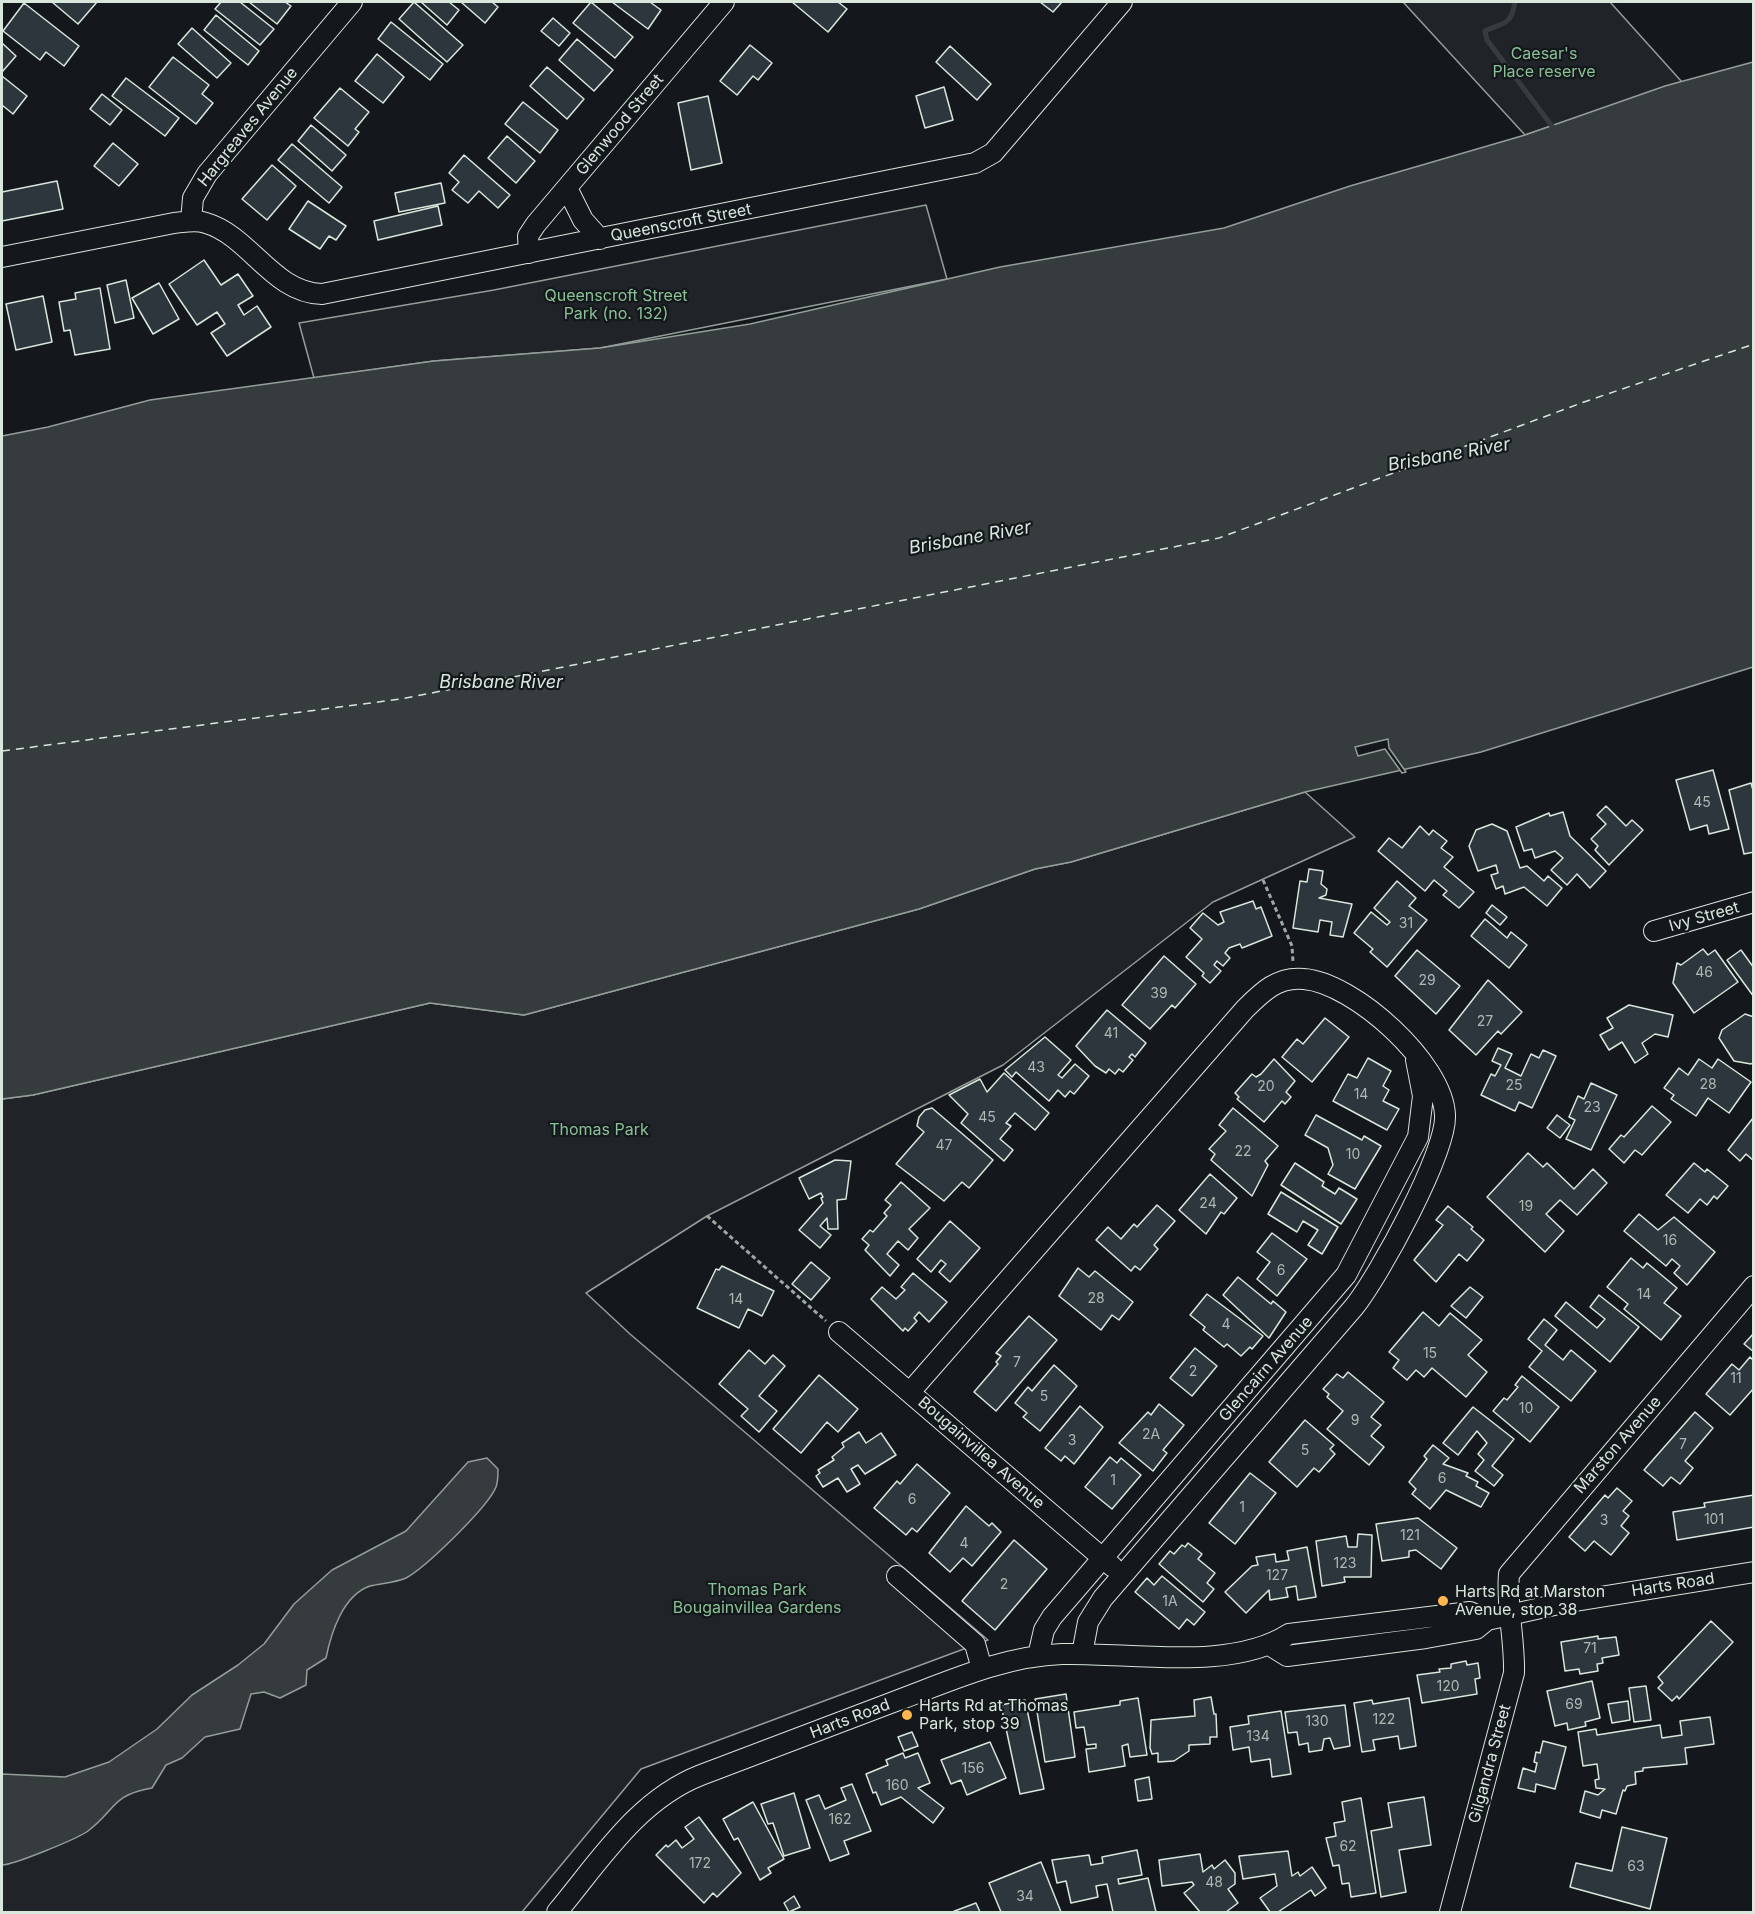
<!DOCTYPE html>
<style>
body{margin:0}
#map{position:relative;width:1755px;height:1914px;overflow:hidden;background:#14181c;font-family:Inter,sans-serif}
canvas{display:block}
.frame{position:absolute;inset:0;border:3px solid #d8e6dc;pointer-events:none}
</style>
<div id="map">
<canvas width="1755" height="1914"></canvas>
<div class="frame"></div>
</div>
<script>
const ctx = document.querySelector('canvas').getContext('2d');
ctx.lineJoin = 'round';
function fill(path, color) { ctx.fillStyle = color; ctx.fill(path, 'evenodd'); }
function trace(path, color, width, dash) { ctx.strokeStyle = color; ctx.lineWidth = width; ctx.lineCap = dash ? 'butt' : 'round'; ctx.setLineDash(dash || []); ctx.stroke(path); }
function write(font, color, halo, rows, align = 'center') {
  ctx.font = font + ' Inter,sans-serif'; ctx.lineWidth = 4.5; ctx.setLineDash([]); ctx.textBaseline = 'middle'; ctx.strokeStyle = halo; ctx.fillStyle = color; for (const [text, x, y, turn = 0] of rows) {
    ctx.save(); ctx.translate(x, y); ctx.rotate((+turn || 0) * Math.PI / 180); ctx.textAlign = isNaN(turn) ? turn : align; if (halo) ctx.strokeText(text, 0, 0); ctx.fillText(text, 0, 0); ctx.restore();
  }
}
const green = new Path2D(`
 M1403,2h207l72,80 -157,53z
 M926,205l21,74 -347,69 -166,13 -120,17 -15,-55 195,-33z
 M1305,792l50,45 -142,65 -210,163 -296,151 -121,77 44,41 358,306 -347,129 -119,143h-520v-813l31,-4 397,-92 94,12 395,-106 116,-40 36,-7z`);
const water = new Path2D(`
 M1753,62v605l-272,85 -176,40 -234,70 -36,7 -116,40 -395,106 -94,-12 -397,92 -31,4v-663l46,-9 102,-27 284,-39 166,-13 150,-24 250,-57 224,-39 126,-42 175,-51 140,-49z
 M487,1458l11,11c0,5 0,13 -2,18 -8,20 -71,81 -90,91 -11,5 -25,5 -36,8 -27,9 -39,47 -44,72l-19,12 -1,15 -26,13 -16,-6 -13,2 -11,35 -35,8 -23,21 -16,7 -14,23c-41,7 -36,22 -64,43 -11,8 -75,34 -86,34v-91l63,3 44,-15 48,-33 35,-34 46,-30 26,-21 30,-40 38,-34 74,-39 62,-69z`);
const pier = new Path2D(`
 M1388,739l1,9 17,24 -4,1 -17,-24 -27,7 -3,-9z`);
const stream = new Path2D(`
 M1515,2c-4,24 -11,20 -30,29l2,9 68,90`);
const ferry = new Path2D(`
 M2,751l399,-52 818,-161 365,-136 170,-58`);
const building = new Path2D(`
 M52,2h45l-19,22z
 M221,2h19l34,27 -14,16 -45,-36z
 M249,2h36l6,4 -14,18z
 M414,2l49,43 -16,17 -48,-43z
 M421,2h28l10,8 -12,15z
 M461,2h31l6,5 -13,16z
 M591,2l42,35 -18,21 -42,-35z
 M612,2h38l11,8 -13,19z
 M792,2h46l9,7 -19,23z
 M1040,2h22l-9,10z
 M24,3l55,43 -15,20 -18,-14 -6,8 -37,-29z
 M216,15l43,36 -11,14 -44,-35z
 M553,18l17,15 -11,13 -18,-15z
 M391,22l52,42 -13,16 -52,-41z
 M192,28l39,35 -14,15 -39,-34z
 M577,39l36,31 -19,21 -35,-31z
 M2,43l14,13 -14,16z
 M750,45l22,18 -14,17 -5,-4 -16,19 -17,-14z
 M950,46l41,38 -14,16 -41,-38z
 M377,54l27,23 -21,26 -28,-22z
 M173,57l36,28 -7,9 11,9 -17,21 -47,-37z
 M547,67l37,32 -17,20 -37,-33z
 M2,76l25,20 -14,18 -11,-9z
 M126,78l53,40 -14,18 -53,-40z
 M944,87l9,33 -28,8 -9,-32z
 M340,88l29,24 -14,17 4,3 -11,14 -34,-28z
 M102,94l20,16 -12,15 -20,-16z
 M708,96l14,67 -31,7 -13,-67z
 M523,102l35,28 -18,23 -35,-29z
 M311,125l35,30 -14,16 -34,-30z
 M507,136l28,25 -19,22 -28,-25z
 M113,143l25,21 -19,22 -25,-20z
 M292,144l50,43 -13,16 -51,-43z
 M464,155l46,40 -12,13 -19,-17 -11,12 -16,-13 7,-8 -10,-9z
 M272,165l24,21 -29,34 -25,-21z
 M57,181l6,28 -61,12v-29z
 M441,183l4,20 -46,9 -4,-19z
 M308,201l38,25 -10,14 -7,-4 -9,13 -31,-20z
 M438,206l4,19 -64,15 -4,-19z
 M204,260l17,25 17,-11 15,22 -15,9 6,10 13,-9 14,21 -44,29 -16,-23 14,-9 -8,-12 -20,13 -28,-41z
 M126,280l8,38 -19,5 -8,-38z
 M159,283l20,36 -26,15 -21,-36z
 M100,288l10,61 -35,6 -5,-25 -6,1 -5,-29 17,-3 -1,-6z
 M43,296l9,46 -36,8 -10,-46z
 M1713,770l16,59 -20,5 -2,-9 -17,5 -14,-50z
 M1751,783l3,11v58l-10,2 -15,-64z
 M1606,806l20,20 6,-6 11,10 -34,35 -14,-15 3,-4 -7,-7 15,-15 -9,-9z
 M1563,812l7,24 36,35 -16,17 -13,-14 -10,11 -16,-15 12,-12 -8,-7 -20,7 -3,-9 -8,2 -8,-24 33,-14 1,3z
 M1492,824l15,7 13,37 7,-2 17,15 4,-5 14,12 -15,18 -23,-19 -19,7 -2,-8 -7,3 -5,-14 7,-2 -2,-8 -18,6 -9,-25 7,-16z
 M1420,826l9,9 4,-5 14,11 -6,7 12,9 -9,10 30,25 -15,16 -16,-13 4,-4 -13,-11 -9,11 -47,-40 11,-13 13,10z
 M1309,869l14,2 -2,13 6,5 -1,6 -7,3 33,6 -9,33 -13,-2 2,-13 -12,-2 -2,12 -25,-4 7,-47 7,1z
 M1397,881l19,17 -7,8 18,14 -40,47 -17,-15 3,-3 -19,-16 17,-21 16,13 3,-3 -16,-14z
 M1253,901l3,8 5,-2 11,29 -30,12 -2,-4 -11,4 -4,5 5,5 -7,8 -6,-5 -3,4 7,6 -11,12 -8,-7 2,-3 -18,-16 16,-18 -12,-11 13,-15 15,12 6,-3 -4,-10z
 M1492,905l15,12 -7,8 -14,-12z
 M1485,919l22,19 4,-6 16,13 -18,23 -38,-32z
 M1703,949l5,6 7,-5 23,32 -44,31 -21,-30 4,-20 4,2z
 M1417,950l43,36 -24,28 -41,-38z
 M1741,950l13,18v29l-27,-37z
 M1164,956l32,28 -21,24 -3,-3 -22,24 -28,-24z
 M1488,980l34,32 -21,22 -3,-3 -22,24 -27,-25z
 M1629,1005l44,10 -5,22 -13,-3 -13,9 6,11 -13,9 -13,-21 -13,8 -9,-15 13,-7 -6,-10z
 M1107,1010l39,33 -11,14 -3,-3 -3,3 4,3 -10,12 -4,-3 -4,5 -6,-5 -3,4 -11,-7 -19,-20z
 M1745,1014l9,3v45l-3,2 -17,-3 -15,-23 3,-8z
 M1325,1018l24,19 -37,45 -30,-25 15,-18 6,5z
 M1045,1037l26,23 -13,15 4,3 13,-14 14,12 -15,18 -4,-3 -5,6 -7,-7 -9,11 -33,-29 -4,5 -7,-7z
 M1498,1048l14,6 -7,14 16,8 10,-22 8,4 4,-8 13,6 -24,52 -13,-6 -4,9 -34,-16 10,-21 4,2 6,-11 -9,-4z
 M1368,1058l23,13 -8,15 6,4 -6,11 16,8 -12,21 -54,-29 15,-27 9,4z
 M1274,1059l21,22 -9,11 5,5 -6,7 -3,-3 -18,21 -27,-23 2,-2 -4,-4 17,-19 4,3 5,-3z
 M1699,1059l13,9 6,-9 33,23 -22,31 -21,-15 -12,18 -25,-17 3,-4 -10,-7 15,-20 9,7z
 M1004,1073l45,40 -14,17 -20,-17 -9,10 5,3 -11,13 13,11 -9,11 -43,-38 7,-9 -19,-19 31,-16 7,13z
 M1591,1083l26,12 -26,55 -25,-11 9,-19 -6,-3 9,-21 6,3z
 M1652,1106l19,16 -29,33 -7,-5 -11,13 -15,-14 12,-14 3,2z
 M932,1108l61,52 -24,28 -7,-6 -18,19 -48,-37 28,-32 -7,-6 2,-9 6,-7z
 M1233,1108l45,38 -13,15 3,4 -16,31 -41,-36 4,-6 -6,-5 17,-18 -7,-6z
 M1316,1115l46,25 2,-4 17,10 -26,43 -27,-15 5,-9 -5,-17 -23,-13z
 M1557,1115l13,10 -10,13 -13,-10z
 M1753,1118l1,43 -8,-7 -6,7 -12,-11z
 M1528,1153l15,14 4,-4 27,26 19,-20 14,14 -30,32 -17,-15 -14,14 18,17 -19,21 -58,-55z
 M835,1160l16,1 -5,38 -9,1 1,29h-10l-1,-11 -7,8 11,9 -11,13 -21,-18 24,-27 -2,-5 2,-1 -2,-4 -12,6 -10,-21z
 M1295,1163l29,19 -2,4 13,8 4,-6 18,11 -16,25 -60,-39z
 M1694,1163l11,9 2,-3 21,17 -11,13 -3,-3 -7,9 -7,-6 -12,14 -22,-18z
 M1210,1174l27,24 -13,16 -3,-2 -15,22 -27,-24z
 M901,1182l29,26 -21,21 9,9 -10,12 -10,-9 -11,13 12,11 -9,11 -25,-26 4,-5 -7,-6 8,-9 3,2 14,-16 -3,-3 7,-8 -6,-5z
 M1281,1192l57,35 -16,27 -14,-9 10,-15 -15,-9 -6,11 -29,-18z
 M1157,1205l18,16 -21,24 4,4 -18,21 -5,-4 -4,5 -35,-31 12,-13 13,12 13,-15 3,3z
 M1448,1206l25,21 -2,2 13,11 -17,21 -8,-7 -23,28 -22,-22 29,-35 -7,-5z
 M1639,1214l19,16 16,-13 41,35 -28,33 -13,-12 6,-7 -8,-7 -6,7 -42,-35z
 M950,1221l30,27 -30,34 -11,-10 7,-8 -5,-4 -10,12 -14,-13z
 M1272,1233l35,26 -30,37 -20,-17 13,-17 -13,-10z
 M1631,1258l12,10 4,-5 30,25 -13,15 17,13 -20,24 -37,-31 4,-5 -21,-17z
 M811,1262l19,16 -19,22 -19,-16z
 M722,1266l52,25 -12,25 -14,-7 -9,19 -42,-20 19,-39 3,1z
 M1078,1268l11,9 6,-6 38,31 -14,18 -7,-5 -11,15 -42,-34z
 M913,1273l34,29 -18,20 -10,-10 -5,6 3,3 -9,10 -3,-3 -2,3 -32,-32 11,-12 14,12 9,-9 -4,-3z
 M1238,1277l33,27 2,-3 13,11 -17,26 -46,-43z
 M1470,1287l13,10 -17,21 -15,-12z
 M1207,1294l56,42 -11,13 -2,-2 -9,9 -14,-12 -3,3 -21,-17 2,-3 -15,-12z
 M1599,1295l40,32 -29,35 -55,-46 11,-14 31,26 8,-9 -15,-12z
 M1423,1312l16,14 11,-13 32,27 -14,15 19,17 -21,25 -34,-29 -8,9 -8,-7 -9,10 -14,-12 6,-8 -10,-8z
 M1029,1316l28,24 -61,71 -22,-19 24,-28 -2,-2 5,-6 -5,-3z
 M1544,1319l13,11 -12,15 18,15 8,-10 25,21 -25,30 -42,-34 13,-16 -14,-12z
 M1754,1333v19l-10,-8z
 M1195,1348l22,18 -25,30 -22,-18z
 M749,1350l16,14 8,-9 12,11 -26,30 18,15 -18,21 -18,-16 7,-7 -29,-25z
 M1750,1357l4,4v27l-24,27 -24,-21 26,-30 7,6z
 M1054,1365l23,21 -37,45 -17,-14 4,-4 -12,-10 13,-16 4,4z
 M1348,1372l36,30 -13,15 10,8 -10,11 13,11 -15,18 -42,-36 16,-18 -16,-14 2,-3 -6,-5 14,-15 6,4z
 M819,1375l39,34 -20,23 -11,-10 -26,31 -28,-24z
 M1522,1376l37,31 -29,35 -37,-31 11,-13 3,2 11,-13 -3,-2z
 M1159,1404l25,21 -21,25 4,3 -14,18 -34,-28 29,-31 3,3z
 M1080,1406l23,21 -29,37 -9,-8 -4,5 -16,-13z
 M1473,1407l41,32 -22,27 11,9 -9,11 -19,-15 9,-11 -6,-6 9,-11 -10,-12 -19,24 -15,-12z
 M1695,1412l18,16 -28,33 8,7 -13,16 -9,-7 -8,9 -19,-16z
 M1305,1420l29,25 -4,4 5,5 -16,18 -5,-4 -17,19 -28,-25z
 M859,1432l7,11 15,-10 15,22 -31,19 -7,-9 -7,4 9,15 -13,8 -9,-14 -15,9 -7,-11 4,-3 -2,-3 16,-10 -2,-3 12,-10 -2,-4z
 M1433,1445l16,13 -6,6 25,9 -2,3 12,6 -2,4 13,7 -8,14 -35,-17 -16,19 -18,-15 4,-5 -7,-7 18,-23 -3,-3z
 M1110,1457l7,6 4,-5 20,17 -29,34 -27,-22z
 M917,1464l33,29 -33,39 -5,-4 -6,7 -32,-27 23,-27 3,3z
 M1250,1473l26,20 -41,51 -26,-21z
 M1617,1488l15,13 -9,10 6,5 -8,10 8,7 -18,22 -17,-14 -9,10 -16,-14 36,-42 3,3z
 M1754,1495v32l-77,13 -4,-28 32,-5 -1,-4z
 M966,1506l23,20 3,-3 9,9 -29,34 -9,-8 -13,14 -21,-19z
 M1418,1518l39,30 -16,21 -25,-19 -7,1v6l-27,4 -6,-37z
 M1358,1534l14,1 -1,42h-27l1,5 -23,4 -6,-45 30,-5 2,11h9z
 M1014,1540l33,29 -52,61 -33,-29z
 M1188,1543l14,11 -4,5 17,14 -8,10 7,6 -11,13 -44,-38 11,-13 4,3 8,-9 3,2z
 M1307,1547l9,50 -18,3 -2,-14 -10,2 2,9 -18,3 -1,-10 -23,23 -21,-21 27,-26 6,-1 -2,-8 19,-3 1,8 13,-2 -2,-9z
 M1162,1576l43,36 -11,13 -7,-6 -8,10 -44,-37 12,-14 7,7z
 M1711,1621l22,21 -54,57 -2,-3 -5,5 -14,-13 5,-5 -5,-6z
 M1598,1636v3l18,-2 3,18 -17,3 1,5 -6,1 1,7 -18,3 -1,-5 -14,2 -4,-29z
 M1466,1661l1,4 11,-2 2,15 -5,1 2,15 -55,9 -5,-28 23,-3 -1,-3 12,-1v-4z
 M1592,1681l8,37 -15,4 1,4 -18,4 -1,-7 -12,3 -8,-35z
 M1646,1686l5,34 -17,2 -5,-34z
 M1066,1694l9,63 -30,5 -10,-63z
 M1211,1697l3,17h2l1,23h-7v7l-21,1v6l-15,10 -16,1v-9l-6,1 -2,-6 1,-28 44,-4 -1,-16z
 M1138,1698l9,57 -17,2 -2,-13 -6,2 3,20 -36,6 -3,-23 10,-1v-4l-9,1 -3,-18 -8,1 -2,-16 46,-7v-4z
 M1409,1698l7,48 -16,3 -2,-13 -25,4 2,10 -13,2 -8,-49 18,-3 1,4z
 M1025,1700l19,89 -24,5 -19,-89z
 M1628,1701l2,19 -18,3 -4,-19z
 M1345,1705l5,41 -16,3 -4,-11 -6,1 -2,11 -13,2 -1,-9 -9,2 -2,-13 -9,1 -3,-21z
 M1281,1711l10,63 -19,3 -2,-18 -19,3 -2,-15 -16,3 -3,-23 19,-3 -1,-8z
 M1710,1717l4,27 -29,4 2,16 -44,4v3l-8,1 1,12 -9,2 -2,5 -2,-1 -7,24 -14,-4 -2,8 -20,-6 5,-21 13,4 7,-6 -9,-1 -1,-8 4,-1 -2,-15 -14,2 -5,-34 18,-3 1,6 63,-10 2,13 20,-3 -2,-14z
 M912,1732l6,14 -14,5 -6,-14z
 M1543,1741l23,6 -11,42 -19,-5 -1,8 -17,-4 5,-20 12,4 2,-9 -3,-1 2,-10 4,1z
 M990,1742l16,36 -39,17 -6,-15 -10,4 -10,-24z
 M903,1753l2,5 13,-5 12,30 -12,5 26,20 -11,15 -32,-26 -20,8 -5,-13 -3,1 -7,-19 22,-9 -2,-5z
 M1149,1777l3,22 -14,2 -3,-21z
 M852,1784l19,47 -27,10 5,13 -19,7 -24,-61 13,-5 6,14 21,-9 -5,-12z
 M794,1793l16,55 -26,8 -11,-33 -5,1 -7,-20z
 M1424,1797l7,48 -32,5 7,42 -25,5 -10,-66 21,-4 -4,-24z
 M1361,1798l15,95 -25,4 -2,-14 -7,1 -3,-19 -6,1 -7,-28 10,-2 -2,-13 11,-2 -3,-19z
 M753,1802l31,57 -16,9 3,5 -11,7 -22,-42 -4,2 -11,-21z
 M699,1817l42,56 -24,24 -4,-4 -9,10 -48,-48 10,-10 2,2 8,-7 6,8 12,-9 -9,-12z
 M1622,1827l45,11 -17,71 -80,-22 6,-24 36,8z
 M1137,1850l5,25 -24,4 1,5 29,-6 8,34h-43l-6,-28 -11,2 2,11 -27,6 -5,-22 -9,2 -5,-23 37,-5 2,10 12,-2 -1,-6z
 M1288,1851l4,25 6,-4 2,4 12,-9 14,21 -11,8 -4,-6 -33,22h-8l-10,-14 17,-12 -2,-12 -32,5 -4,-23z
 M1200,1854l3,18 9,-7 2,4 11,-9 10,13v11l-7,5 10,14 -12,9h-26l-16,-19 10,-8 -2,-3 -30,4 -3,-26z
 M1041,1862l20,50h-60l-12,-29z
 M794,1896l6,11 -11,5 -5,-9z
 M976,1903l4,9h-28z`);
const path = new Path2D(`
 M1263,880l29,66 1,16
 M707,1216l119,105`);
const minor = new Path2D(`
 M567,188l16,32 17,19
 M191,221l2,-23 14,-24 145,-172
 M529,253l-1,-17 8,-12 188,-222
 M2,257l172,-34c11,-1 22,-4 32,0 44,13 67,70 116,71l653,-131 18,-10 129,-151
 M1654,931l100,-29
 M839,1332l274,235
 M910,1392l335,-383c17,-17 33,-33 59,-30 50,4 139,84 141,136 2,37 -66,161 -91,192l-251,291 -15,24 -6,32
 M897,1576l78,68 7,25
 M1271,1646l16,10 139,-18 50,-9 11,-9 76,-17 191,-31
 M1038,1656l6,-26 8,-13 294,-342 72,-138 5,-41 -7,-36
 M557,1912c42,-50 80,-112 144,-137 65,-25 130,-49 195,-74 54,-20 108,-45 166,-47 67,-2 168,18 227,-20l181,-22 17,8
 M1450,1912l64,-239c1,-33 -8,-67 -5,-99l245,-288`);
const markers = [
 [1443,1601,6,"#ffb74d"],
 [907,1715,6,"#ffb74d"]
];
const numberNames = [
 ["45",1702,803],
 ["31",1406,924],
 ["46",1704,973],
 ["29",1427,981],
 ["39",1159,994],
 ["27",1485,1022],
 ["41",1111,1034],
 ["43",1036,1068],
 ["28",1708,1085],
 ["25",1514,1086],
 ["20",1266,1087],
 ["14",1361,1095],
 ["23",1592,1108],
 ["45",987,1118],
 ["47",944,1146],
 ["22",1243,1152],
 ["10",1353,1155],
 ["24",1208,1204],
 ["19",1526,1207],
 ["16",1670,1241],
 ["6",1281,1271],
 ["14",1644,1295],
 ["28",1096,1299],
 ["14",736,1300],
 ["4",1226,1325],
 ["15",1430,1354],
 ["7",1017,1363],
 ["2",1193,1372],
 ["11",1736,1379],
 ["5",1044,1397],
 ["10",1526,1409],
 ["9",1355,1421],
 ["2A",1151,1435],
 ["3",1072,1441],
 ["7",1683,1445],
 ["5",1305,1451],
 ["6",1442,1479],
 ["1",1113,1481],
 ["6",912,1500],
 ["1",1242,1508],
 ["101",1714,1520],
 ["3",1604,1521],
 ["121",1410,1536],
 ["4",964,1544],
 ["123",1345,1564],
 ["127",1277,1576],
 ["2",1004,1585],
 ["1A",1170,1602],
 ["71",1590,1649],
 ["120",1448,1687],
 ["69",1574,1705],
 ["122",1384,1720],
 ["130",1317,1722],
 ["134",1258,1737],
 ["156",973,1769],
 ["160",897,1786],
 ["162",840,1820],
 ["62",1348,1847],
 ["172",700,1864],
 ["63",1636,1867],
 ["48",1214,1883],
 ["34",1025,1897]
];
const parkNames = [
 ["Caesar's",1544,54],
 ["Place reserve",1544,72],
 ["Queenscroft Street",616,296],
 ["Park (no. 132)",616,314],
 ["Thomas Park",599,1130],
 ["Thomas Park",757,1590],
 ["Bougainvillea Gardens",757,1608]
];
const streetNames = [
 ["Glenwood Street",620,125,-50],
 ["Hargreaves Avenue",248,127,-51],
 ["Queenscroft Street",681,223,-11],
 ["Ivy Street",1704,917,-16],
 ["Glencairn Avenue",1266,1369,-49],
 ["Marston Avenue",1618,1445,-49],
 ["Bougainvillea Avenue",981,1453,41],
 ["Harts Road",1673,1585,-9],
 ["Harts Road",850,1719,-21],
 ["Gilgandra Street",1490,1764,-75]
];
const poiNames = [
 ["Harts Rd at Marston",1455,1592],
 ["Avenue, stop 38",1455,1610],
 ["Harts Rd at Thomas",919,1706],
 ["Park, stop 39",919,1724]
];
const waterNames = [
 ["Brisbane River",1449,455,-10],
 ["Brisbane River",970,538,-10],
 ["Brisbane River",501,683]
];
fill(green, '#202428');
trace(green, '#939e99', 1.5);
fill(water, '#363b3e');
trace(water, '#939e99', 1.5);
fill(pier, '#14181c');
trace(pier, '#939e99', 1.5);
trace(stream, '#363b3e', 5);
trace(ferry, '#d8e6dc', 1.5, [8, 6]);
fill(building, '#2c363c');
trace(building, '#d8e6dc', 1.5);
trace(minor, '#d8e6dc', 22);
trace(path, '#9da8a2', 3, [4.5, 3]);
trace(minor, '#14181c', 20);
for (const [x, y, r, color] of markers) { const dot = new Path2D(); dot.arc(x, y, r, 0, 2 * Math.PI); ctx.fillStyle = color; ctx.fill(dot); trace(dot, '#14181c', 2); }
write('14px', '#adbab4', null, numberNames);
write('16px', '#8ac095', '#14181c', parkNames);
write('16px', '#d8e6dc', '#14181c', streetNames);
write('16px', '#d8e6dc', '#14181c', poiNames, 'left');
write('italic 18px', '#d8e6dc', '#14181c', waterNames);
</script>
